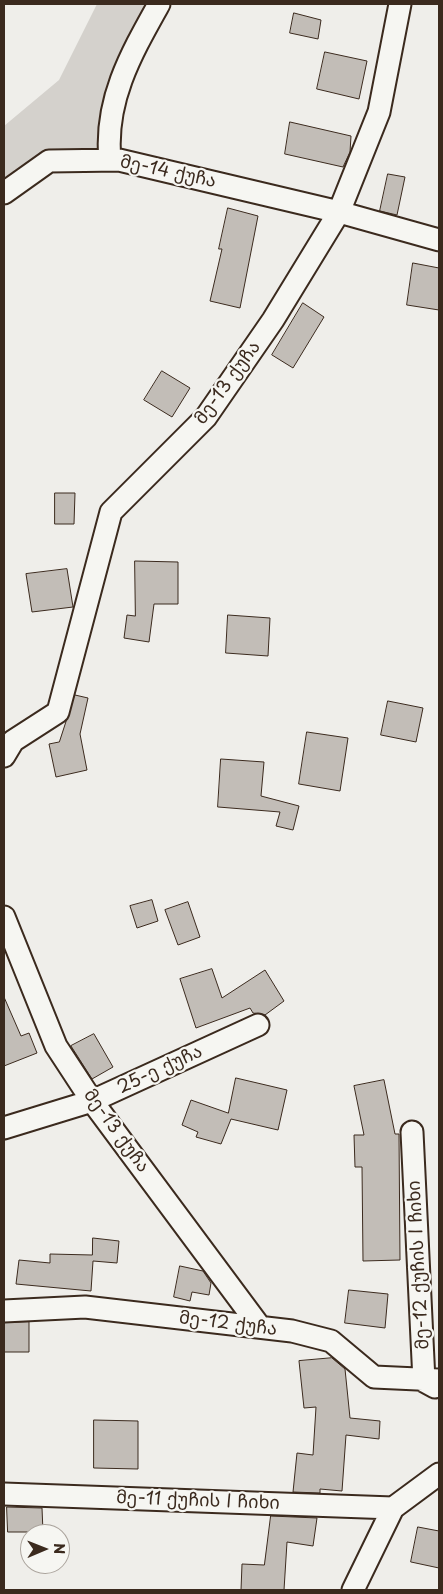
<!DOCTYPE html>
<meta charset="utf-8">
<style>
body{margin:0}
#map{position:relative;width:443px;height:1594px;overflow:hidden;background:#efeeea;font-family:"Playpen Sans",sans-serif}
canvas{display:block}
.frame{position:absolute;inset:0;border:5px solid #3b2a1e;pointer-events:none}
.north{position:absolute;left:20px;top:1524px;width:50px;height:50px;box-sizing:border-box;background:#f6f6f2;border:1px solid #aba49d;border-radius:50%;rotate:89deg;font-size:14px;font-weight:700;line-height:20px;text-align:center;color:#3b2a1e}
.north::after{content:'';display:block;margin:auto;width:18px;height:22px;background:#3b2a1e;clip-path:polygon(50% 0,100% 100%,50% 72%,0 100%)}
</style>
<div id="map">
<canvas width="443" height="1594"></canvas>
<div class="frame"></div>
<div class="north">N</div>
</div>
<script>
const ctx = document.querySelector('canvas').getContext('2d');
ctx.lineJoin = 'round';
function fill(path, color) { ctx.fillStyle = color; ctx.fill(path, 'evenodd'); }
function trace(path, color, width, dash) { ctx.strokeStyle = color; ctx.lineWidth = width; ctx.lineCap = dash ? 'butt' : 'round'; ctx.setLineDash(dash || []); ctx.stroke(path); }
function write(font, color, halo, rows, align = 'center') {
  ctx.font = font + ' "Playpen Sans","Noto Sans Georgian",sans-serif'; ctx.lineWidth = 4.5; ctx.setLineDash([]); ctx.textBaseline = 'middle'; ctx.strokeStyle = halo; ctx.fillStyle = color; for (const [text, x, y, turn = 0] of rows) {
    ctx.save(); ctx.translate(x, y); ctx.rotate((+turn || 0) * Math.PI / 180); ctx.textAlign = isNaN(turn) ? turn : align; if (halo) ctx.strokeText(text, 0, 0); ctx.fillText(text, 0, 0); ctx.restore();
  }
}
const green = new Path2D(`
 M97,4h62l-27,49 -22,107 -61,1 -45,32v-67l55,-46z`);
const building = new Path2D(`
 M294,13l27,7 -3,19 -28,-6z
 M325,52l42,9 -8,38 -42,-10z
 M290,122l61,14 -1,16 -7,15 -58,-13z
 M388,174l17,3 -8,38 -17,-4z
 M228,208l30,8 -18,92 -30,-7 12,-52h-3z
 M413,263l26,5v42l-32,-5z
 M303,303l21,14 -31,51 -21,-13z
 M162,371l28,17 -18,29 -28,-17z
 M55,493h20l-1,31h-19z
 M135,561l43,1v42h-24l-5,38 -25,-4 3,-23 8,1z
 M67,569l6,38 -41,5 -6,-38z
 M228,615l42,3 -2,38 -42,-3z
 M75,695l13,3 -8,36 7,36 -31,7 -7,-33 10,-2z
 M388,701l35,7 -7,34 -35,-7z
 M307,732l41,6 -8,53 -41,-7z
 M221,759l43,3 -3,34 38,10 -6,24 -17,-4 4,-14 -62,-5z
 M152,900l6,21 -21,7 -7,-22z
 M188,902l12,35 -22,8 -13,-35z
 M212,969l10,29 43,-28 19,31 -19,14 -12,-2 -3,-5 -54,20 -16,-49z
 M4,997l17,39 8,-3 8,20 -33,13z
 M94,1034l19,33 -21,12 -21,-33z
 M236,1078l51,12 -9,40 -47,-11 -10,25 -25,-7 2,-5 -16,-7 9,-25 37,13z
 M384,1080l11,54h4l1,126 -37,1 -1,-94h-7l-1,-32h10l-10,-49z
 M93,1238l26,3 -2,22 -24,-2 -2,30 -75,-7 3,-24 31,3v-9l42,1z
 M180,1266l23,5 8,12 -2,12 -17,-3 -2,9 -16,-4z
 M349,1290l39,4 -3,34 -40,-5z
 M29,1322v30h-25v-29z
 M332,1358l13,11 5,49 30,3 -1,18 -33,-4 -4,56 -22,-2v4l-27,-1 4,-39 16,2 3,-48 -12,1 -5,-47z
 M94,1420l44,1v48l-44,-1z
 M7,1507l35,1 1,24h-35z
 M271,1516l46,2 -4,28 -26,-4 -3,48h-43l1,-26 22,1z
 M418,1527l21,4v37l-28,-6z`);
const street = new Path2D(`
 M110,160c-6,-59 21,-106 49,-156
 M4,193l45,-32 70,-1 220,52 100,28
 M4,756l9,-15 45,-29 53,-200 95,-95 67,-97 66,-108 40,-100 21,-108
 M4,917l52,129 36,55 168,226
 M4,1128l88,-27 166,-76
 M412,1132l12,249 11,6
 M4,1311l81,-4 207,24 39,10 43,36 65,3
 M4,1494l389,14
 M353,1590l40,-82 46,-34`);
const streetNames = [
 ["მე-14 ქუჩა",168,172,12],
 ["მე-13 ქუჩა",228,383,-54],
 ["25-ე ქუჩა",160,1070,-25],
 ["მე-13 ქუჩა",116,1131,54],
 ["მე-12 ქუჩის I ჩიხი",419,1265,-93],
 ["მე-12 ქუჩა",228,1324,7],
 ["მე-11 ქუჩის I ჩიხი",198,1501,2]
];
fill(green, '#d4d1cc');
fill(building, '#c2bdb7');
trace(building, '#3b2a1e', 1);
trace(street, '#3b2a1e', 25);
trace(street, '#f6f6f2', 21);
write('18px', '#3b2a1e', '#f6f6f2', streetNames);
</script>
